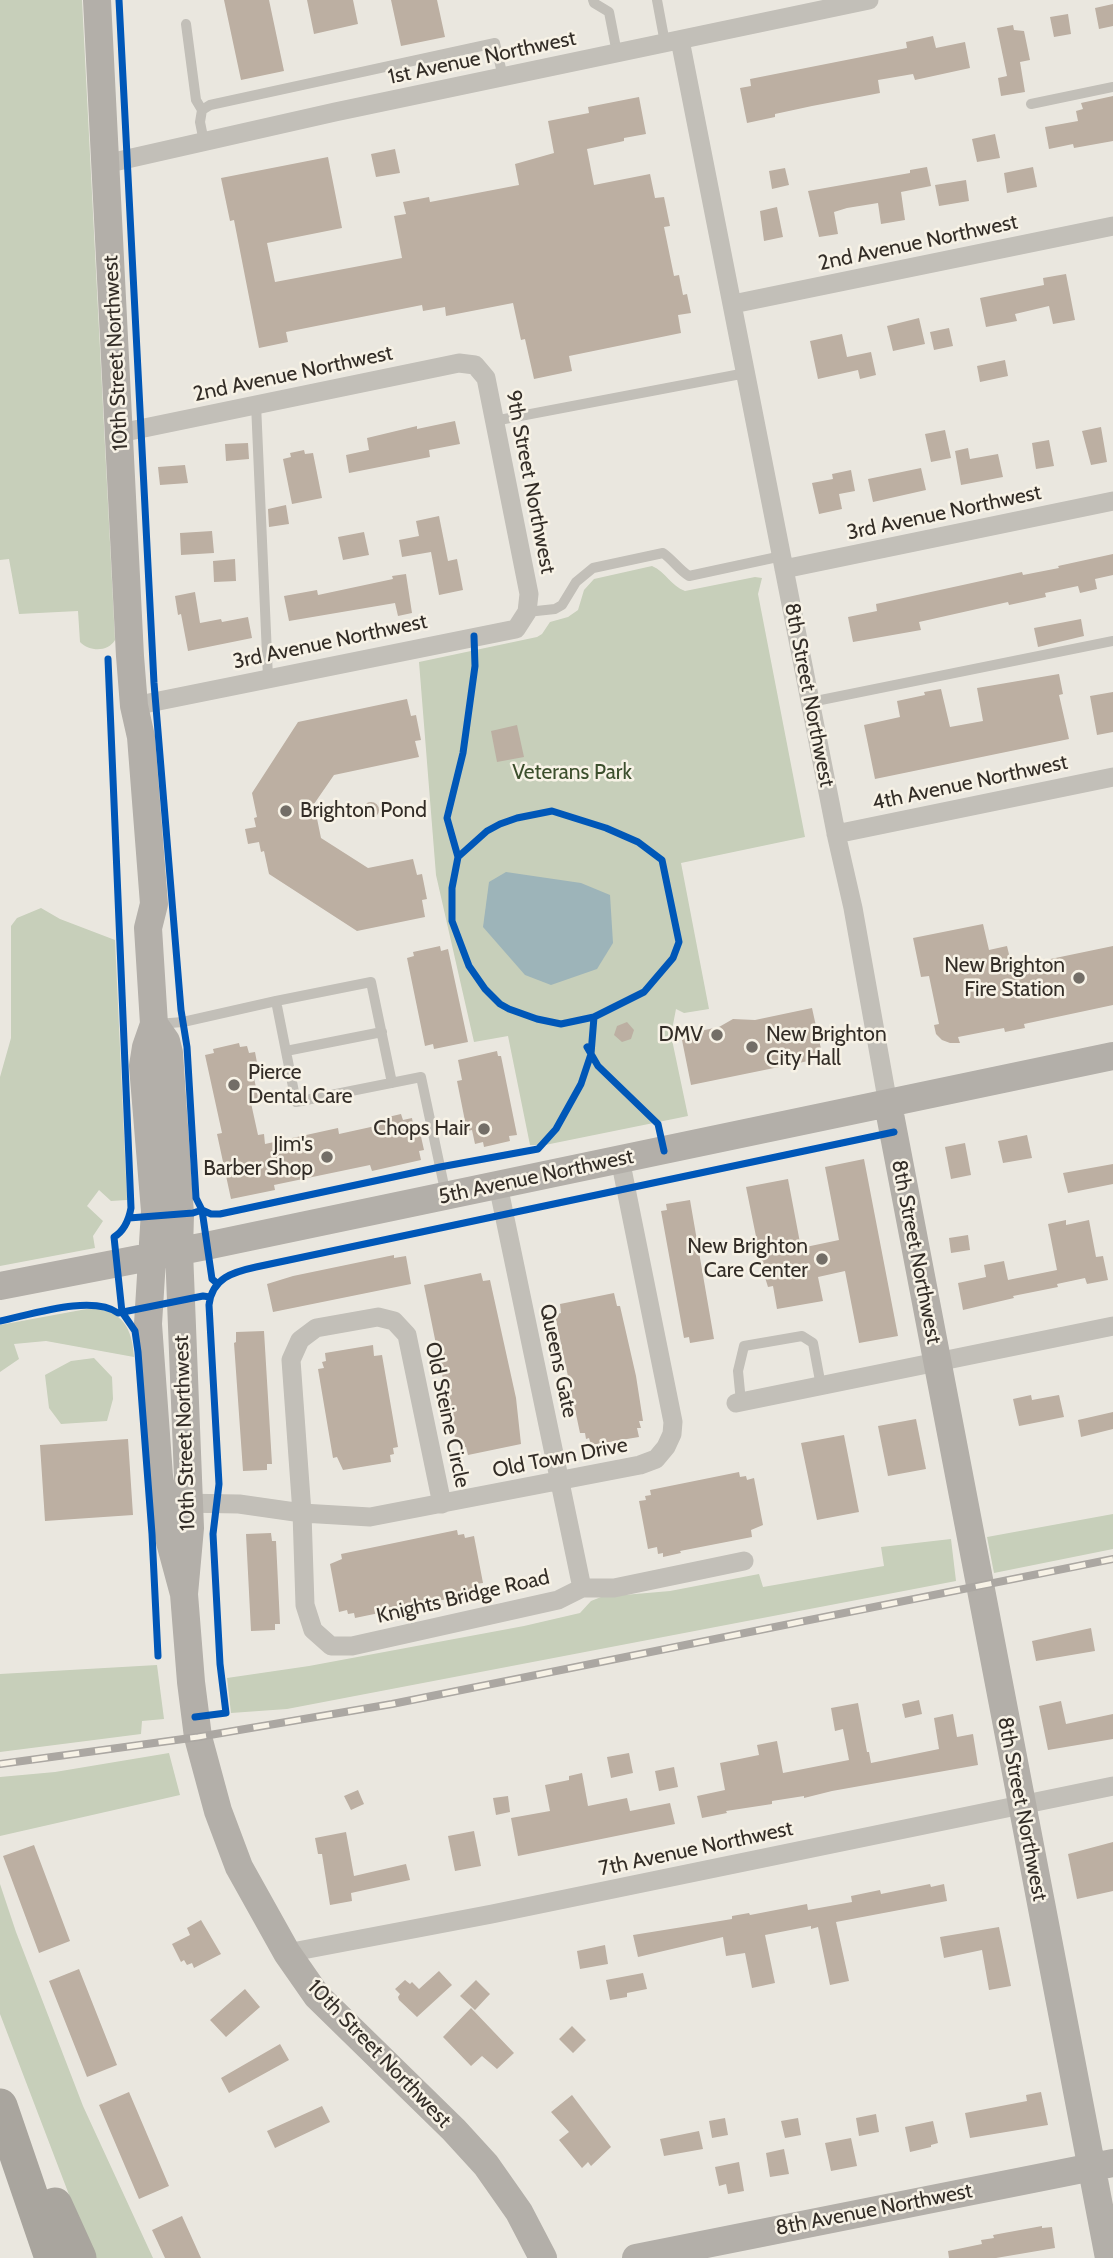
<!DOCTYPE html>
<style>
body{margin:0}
canvas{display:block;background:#eae7df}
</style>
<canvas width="1113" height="2258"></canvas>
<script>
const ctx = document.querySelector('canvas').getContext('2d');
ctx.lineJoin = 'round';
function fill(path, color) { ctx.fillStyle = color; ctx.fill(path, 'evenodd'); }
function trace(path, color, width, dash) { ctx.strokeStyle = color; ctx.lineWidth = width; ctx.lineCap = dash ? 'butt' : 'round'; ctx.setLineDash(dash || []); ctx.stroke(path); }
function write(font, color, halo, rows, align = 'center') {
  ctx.font = font + ' Cabin,sans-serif'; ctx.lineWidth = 5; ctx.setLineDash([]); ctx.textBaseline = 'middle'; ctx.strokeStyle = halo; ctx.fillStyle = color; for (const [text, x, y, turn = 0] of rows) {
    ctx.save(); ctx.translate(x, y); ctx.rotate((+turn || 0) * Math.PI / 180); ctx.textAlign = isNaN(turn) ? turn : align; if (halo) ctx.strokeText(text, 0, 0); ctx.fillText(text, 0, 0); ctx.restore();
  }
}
const green = new Path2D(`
 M0,0h82l33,640c-7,12 -25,12 -35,2l-2,-31 -59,3 -10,-55 -9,1z
 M652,566c14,6 19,20 33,25l70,-14 7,1 -4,16 47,243 -124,26 28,146 -25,4 -8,-4 -5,26 17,81 -143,29h-15l-22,-109 -34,6 -38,-167 -17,-213 118,-25 5,-3 8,-12 18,-5 10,-7 6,-20 10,-11z
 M41,908l19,11 55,21 12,260 -16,1 -12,-11 -12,16 16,15 -10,15 2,12 -95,18v-189l11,-39v-112l6,-8z
 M92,1308c31,3 40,20 42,49l-88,-16 -32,3 5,15 -19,13v-47z
 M94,1358l18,19 1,22 -6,22 -46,3 -12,-16 -4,-33 26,-14z
 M1113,1514v35l-119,24 -7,-36z
 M951,1539l5,42 -669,128 -56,4 -4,-35 82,-12 215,-40 56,-13 11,-12 10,-4 69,-6 89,-17 4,13 121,-21 -3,-19z
 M157,1665l7,54 -22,2 -1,13 -141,18v-78z
 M169,1753l11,42 -180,41v-59l55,-5z
 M0,1884l16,48 67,174 70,152h-59l-10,-24 -84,-220z`);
const water = new Path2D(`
 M506,872l75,11 29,12 3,48 -16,26 -46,16 -26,-10 -42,-48 6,-45z`);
const building = new Path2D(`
 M224,0h45l15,71 -43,9z
 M307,0h46l5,24 -44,10z
 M391,0h46l8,37 -44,9z
 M1113,4v22l-14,3 -4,-21z
 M1068,14l3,20 -17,3 -4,-20z
 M1013,25l1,5 10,1 6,29 -10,2 5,30 -24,4 -3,-18 9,-2 -10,-48z
 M933,36l3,12 29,-6 5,26 -55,12 -2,-6 -35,6 2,13 -68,13 -37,8v3l-28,6 -7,-35 11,-2 -1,-7 157,-31 -1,-6z
 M1113,96v45l-39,7 -1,-4 -24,5 -4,-22 33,-6 -2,-10 7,-2 -2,-6z
 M639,97l7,37 -22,4v3l-37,8 7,36 56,-11 5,24 9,-1 6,29 -6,1 10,49 5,-1 4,20 4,-1 4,19 -13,2 3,18 -112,23 3,15 -38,8 -9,-40 -4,1 -8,-37 -67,13 -1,-9 -22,4 -1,-6 -136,27 2,10 -29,6 -25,-128 -4,1 -9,-43 107,-21 14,71 -75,15 8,39 127,-24 -8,-42 12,-2 -3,-12 26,-5 1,5 89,-17 -4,-21 39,-11 -6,-32 41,-8 -1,-6z
 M995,134l5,24 -23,4 -5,-23z
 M395,149l5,24 -24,4 -5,-23z
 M927,167l4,19 -30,6 4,28 -24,4 -3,-21 -31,5 -13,4 4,22 -19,3 -11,-46 102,-18v-3z
 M1033,167l4,20 -30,6 -3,-20z
 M785,168l4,17 -17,4 -3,-18z
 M966,180l3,21 -30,5 -4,-21z
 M777,207l6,30 -19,4 -4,-30z
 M1066,274l9,46 -22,4 -4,-18 -34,8 2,7 -31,6 -6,-29 64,-13 -1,-7z
 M919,318l6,26 -32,7 -6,-25z
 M949,328l4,18 -19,4 -4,-18z
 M842,334l5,23 24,-5 5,23 -16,4 -2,-9 -40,9 -8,-38z
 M1005,360l3,16 -28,6 -3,-16z
 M455,421l5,23 -31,6 1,7 -81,16 -3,-18 23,-5 -2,-12 50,-12v3z
 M1101,427l6,35 -16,3 -9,-34z
 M945,430l6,28 -20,4 -6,-28z
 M1049,440l5,26 -18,3 -4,-26z
 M248,443l1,16 -23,2 -1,-17z
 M968,448l2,11 28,-5 5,23 -42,8 -6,-34z
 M304,450l1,4 8,-1 9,45 -30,6 -9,-45 8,-2 -1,-4z
 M185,465l3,18 -28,2 -2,-18z
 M921,468l5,22 -53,12 -5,-23z
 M851,470l4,21 -16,3 3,15 -23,5 -7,-31 21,-4 -1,-5z
 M286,505l3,19 -20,3 -1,-18z
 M439,516l9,45 9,-2 6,31 -24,5 -8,-43 -29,5 -3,-17 20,-4 -3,-15z
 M212,531l2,22 -33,2 -1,-22z
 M364,532l5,23 -26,5 -5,-23z
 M1113,554v21l-18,4 2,10 -17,4 -2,-7 -33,7 1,4 -37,8 -1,-3 -89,20 2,8 -68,12 -5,-25 29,-6 -1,-7 146,-32 1,3 36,-7 -1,-2z
 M235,559l1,22 -22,1 -1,-21z
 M406,574l6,39 -14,3 -3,-13 -106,18 -5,-25 33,-6 1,5 75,-16 -1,-3z
 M195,592l5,31 21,-4 1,3 26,-5 4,21 -64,13 -7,-37 -3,1 -3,-19z
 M1081,619l3,17 -46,11 -4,-19z
 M1059,674l4,20 -4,1 10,44 -194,40 -11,-54 36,-8 -3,-16 28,-6 -1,-3 17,-3 9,38 33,-6 -6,-33z
 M1113,692v40l-16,3 -7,-39z
 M407,699l4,17 5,-1 5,25 -6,1 4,16 -85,18 -20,29 7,34 47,30 45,-9 4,16 5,-1 5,25 -5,1 3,17 -68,14 -88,-57 -5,-23 -3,1 -2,-10 -11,2 -3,-15 11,-2 -2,-9 3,-1 -5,-24 46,-71z
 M517,725l7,32 -27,5 -6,-31z
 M363 810a8 8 0 1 1 16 0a8 8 0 1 1-16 0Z
 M983,924l6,26 18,-4 5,21 101,-21v59l-89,19 1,4 -20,4 -1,-4 -46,9 2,6h-10l-8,-3 -6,-6 -2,-9 5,-1 -10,-48 -8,1 -8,-39z
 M440,946l1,5 7,-2 20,93 -34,7 -1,-5 -8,2 -18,-88 7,-2 -1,-4z
 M812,1008l11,50 -132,27 -10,-50 38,-8 14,-8 22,1z
 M627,1022l7,8 -3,9 -9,3 -8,-7 3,-9z
 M239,1043l1,4 7,-1 2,7 6,-1 3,16 -6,1 7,32 -8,2 7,32 6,-1 1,10 73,-16 1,6 50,-11 -1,-6 13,-3 2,6 9,-2 1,6 5,-1 6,27 -5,1 2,9 -49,11 -2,-6 -96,20 1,5 -44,9 -14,-65 5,-1 -17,-78 9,-2 -1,-4z
 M497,1051l1,5h3l16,79 -8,1 1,5 -26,6 -1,-5 -8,2 -3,-14 -5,1 -10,-50 5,-1 -4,-20z
 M1027,1135l5,23 -29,5 -5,-22z
 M965,1143l6,32 -20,4 -6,-32z
 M864,1159l34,177 -39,7 -14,-72 -27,6 5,24 -46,8 -4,-23 -5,1 -5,-16 -17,-84 42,-8 13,69 38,-8 -14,-73z
 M1113,1164v20l-45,9 -5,-20z
 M690,1200l24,139 -24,4 -1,-6 -5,1 -23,-127 6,-1 -1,-6z
 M1066,1220v5l23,-5 7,37 7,-1 5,24 -21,4 -2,-6 -28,6 1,3 -45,9 1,2 -51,12 -5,-27 28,-6 -2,-12 20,-4 4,19 49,-10 -9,-46z
 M968,1235l2,15 -19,3 -2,-15z
 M394,1255v3l12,-2 5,28 -138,28 -6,-28 26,-8z
 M481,1273l2,8 7,-1 26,118 5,46 -53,11 -2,-8h-3l-1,-5 -6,1 -32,-158z
 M614,1293l3,13h3l16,70 7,45h-4l2,7h-4l2,9 -48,8 -2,-7 -3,1 -1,-6h-5l-25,-118 6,-2 -1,-9z
 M264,1331l8,133h-5v6l-24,1 -9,-128 2,-1v-10z
 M373,1345l1,11 8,-1 16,92 -5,1 1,6 -4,1 1,7 -48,8 -6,-13 -4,1 -15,-89 6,-1 -2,-6 4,-1 -1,-8z
 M1031,1395l1,5 27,-5 5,22 -45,9 -6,-27z
 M1113,1412v17l-32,8 -3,-17z
 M916,1419l10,50 -38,7 -10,-50z
 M844,1435l15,77 -42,8 -16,-77z
 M128,1439l5,76 -88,6 -5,-76z
 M739,1472l1,5 6,-1 1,4 7,-2 9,47 -12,5 1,7 -72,14 1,2 -18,4v-4l-5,1 -1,-7 -9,2 -9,-48 7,-1 -1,-4 6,-1 -1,-5z
 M457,1530l1,5 6,-1 1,4 9,-2 9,47 -8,1 1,9 -121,25 -1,-5 -6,1 -1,-4 -8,2 -9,-48 12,-5 -1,-5z
 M271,1533l1,8h4l4,83h-5v6l-24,1 -5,-97z
 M1091,1628l4,23 -59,10 -4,-20z
 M919,1700l3,14 -17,4 -3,-14z
 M1061,1701l5,23 47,-10v25l-65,11 -9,-44z
 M858,1703l9,49h2l2,11 68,-14 -5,-31 19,-4 4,23 16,-3 5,31 -146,26 -28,7v-2l-32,5v3l-46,7 1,2 -25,5 -5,-22 28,-6 -5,-27 39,-8 -2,-10 20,-4 6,32 66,-13 -6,-31 -8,2 -4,-23z
 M629,1753l4,20 -22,5 -4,-21z
 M674,1767l4,20 -19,4 -4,-20z
 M582,1773l6,33 39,-8 3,13 40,-8 5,21 -157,32 -7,-38 39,-7 -5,-26 24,-5v-4z
 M358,1790l6,14 -13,6 -7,-14z
 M508,1796l2,16 -14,3 -3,-17z
 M474,1831l7,35 -26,5 -7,-35z
 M346,1832l8,44 52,-12 4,16 -59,13 1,8 -22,4 -8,-51h-4l-3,-16z
 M1113,1842v49l-36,8 -9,-45z
 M34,1845l36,96 -31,12 -36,-97z
 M930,1884l1,3 13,-3 3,17 -111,21 13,59 -19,4 -12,-58 -7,2v-3l-46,9 10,48 -23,5 -7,-35 -19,3 -3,-19 -85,20 -5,-22 87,-14 12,-2v-3l17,-3 1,2 57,-11 1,6 44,-8 -1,-6 29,-6 1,4z
 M201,1920l20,34 -27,14 -2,-5 -5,2 -3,-5 -3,2 -9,-18 18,-9 -3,-7z
 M999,1927l12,59 -22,4 -7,-40 -38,8 -4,-21z
 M605,1945l3,19 -28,5 -3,-18z
 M79,1969l38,96 -30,12 -38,-96z
 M439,1971l13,14 -35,32 -18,-17 -1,-3 2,-3 -5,-5 10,-9 5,4 2,-2 7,7z
 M643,1973l4,16 -20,4v4l-17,3 -4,-20z
 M476,1980l14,14 -15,16 -15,-14z
 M245,1989l15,18 -34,30 -16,-17z
 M471,2008l43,45 -17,16 -15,-13 -11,10 -28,-29z
 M572,2026l14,14 -13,13 -14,-14z
 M280,2044l9,16 -60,33 -8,-15z
 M129,2092l40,94 -30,13 -40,-94z
 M1041,2092l7,33 -78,13 -5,-25 62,-12 -1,-6z
 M572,2095l39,52 -20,19 -3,-4 -6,6 -23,-28 10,-8 -18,-20z
 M322,2106l8,16 -55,26 -8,-17z
 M876,2114l3,18 -20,4 -3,-18z
 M725,2118l3,17 -16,3 -3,-17z
 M798,2118l3,17 -16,3 -4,-17z
 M933,2121l5,22 -7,2v2l-21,5 -5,-25z
 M699,2131l4,18 -39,7 -4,-17z
 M851,2138l6,28 -26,5 -6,-28z
 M784,2149l5,25 -19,3 -4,-24z
 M739,2162l5,29 -16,3 -2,-10 -7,2 -4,-19z
 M182,2216l19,42h-36l-13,-28z
 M1042,2226v2l10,-1 3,21 -59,10h-47l-1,-7 34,-7 -1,-4 13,-2 -1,-3z`);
const lane = new Path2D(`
 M593,0l1,3 15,9 8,41
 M657,0l8,43
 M186,24l10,76 6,10
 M1031,104l82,-17
 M204,142l-4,-20 2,-12 8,-5 285,-62 8,34
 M256,404l12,274
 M494,421l252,-48
 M527,612l28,-3 7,-4 14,-23 17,-14 70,-15c10,7 16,17 26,23l93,-20
 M811,702l302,-61
 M276,1001l95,-19 21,101
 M157,1024l26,-2 93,-21 20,101 125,-25 25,118
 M286,1051l96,-19
 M741,1402l-3,-31 6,-25 58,-10 11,7 8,43`);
const street = new Path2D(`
 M680,40l157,798 16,70 35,196
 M105,164l230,-52 534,-112
 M733,304l380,-78
 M120,433l339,-70 16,2 11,13 43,216 -2,18 -11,17 -382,77
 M784,569l329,-68
 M836,834l277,-57
 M498,1185l84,403
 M736,1403l377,-77
 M179,1503l60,1 63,9 68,4 270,-52 16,-6 10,-12 6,-13 1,-12 -53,-263
 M442,1504l-35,-169 -13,-14 -16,-4 -62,11 -16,12 -9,20 11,153 3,92 8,25 18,16h21l206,-46 24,-12h32l130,-27
 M287,1953l205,-39 621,-128`);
const secondary = new Path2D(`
 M97,0l33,656 4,50 7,31 13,167 -6,24 6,96 -8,23 -3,19 12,145 -7,113 11,152 11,66 14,52
 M154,1024l12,17 3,12 11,161 -1,37 10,252 1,25 -6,66 7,88 7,55 20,74 21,56 48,86 30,43 137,134 32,35 33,47 24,46
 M888,1104l221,1154
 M0,1286l206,-40 907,-190
 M636,2258l477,-95`);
const highway = new Path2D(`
 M0,2106l52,152
 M55,2205l24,53`);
const rail = new Path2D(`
 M0,1764l198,-27 194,-33 721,-145`);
const cycleway = new Path2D(`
 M119,0l35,683 27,327 6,37 9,151 6,12 10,69 6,5
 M108,659l23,549c-2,11 -7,23 -17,29l8,75 13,19 3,21 14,182 6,122
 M458,857l29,-26 13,-7 17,-6 35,-7 54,17 32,14 24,18 17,82 -6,16 -29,34 -50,25 -33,7 -24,-5 -28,-10 -9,-5 -15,-15 -16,-23 -17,-45v-33l6,-31 -11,-39 16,-65 12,-87 -1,-30
 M587,1047l11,19 60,58 6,27
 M129,1218l64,-5 9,-3 9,4h9l220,-47 98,-18 18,-20 25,-45 10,-30 3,-37
 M0,1321c30,-6 92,-27 118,-8l85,-17 7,1
 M195,1717l31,-4 -6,-49 -7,-130 6,-50 -10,-179c3,-27 24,-33 47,-38l638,-135`);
const markers = [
 [286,811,7,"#736e67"],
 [1079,978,7,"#736e67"],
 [717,1035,7,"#736e67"],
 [752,1047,7,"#736e67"],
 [234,1085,7,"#736e67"],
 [484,1129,7,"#736e67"],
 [327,1157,7,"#736e67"],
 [822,1259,7,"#736e67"]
];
const streetNames = [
 ["1st Avenue Northwest",482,58,-12],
 ["2nd Avenue Northwest",918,243,-12],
 ["10th Street Northwest",116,353,-93],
 ["2nd Avenue Northwest",293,374,-12],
 ["9th Street Northwest",530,482,79],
 ["3rd Avenue Northwest",944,513,-12],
 ["3rd Avenue Northwest",330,642,-12],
 ["8th Street Northwest",809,695,79],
 ["4th Avenue Northwest",970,783,-12],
 ["5th Avenue Northwest",536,1177,-12],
 ["8th Street Northwest",916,1252,79],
 ["Queens Gate",558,1361,78],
 ["Old Steine Circle",447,1415,78],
 ["10th Street Northwest",185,1433,-92],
 ["Old Town Drive",560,1458,-11],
 ["Knights Bridge Road",463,1597,-13],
 ["8th Street Northwest",1022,1809,79],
 ["7th Avenue Northwest",696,1849,-12],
 ["10th Street Northwest",379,2054,46],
 ["8th Avenue Northwest",874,2210,-11]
];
const parkNames = [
 ["Veterans Park",572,773]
];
const poiNames = [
 ["Brighton Pond",300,811,"left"],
 ["New Brighton",1065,966],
 ["Fire Station",1065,990],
 ["DMV",703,1035],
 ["New Brighton",766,1035,"left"],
 ["City Hall",766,1059,"left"],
 ["Pierce",248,1073,"left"],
 ["Dental Care",248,1097,"left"],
 ["Chops Hair",470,1129],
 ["Jim's",313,1145],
 ["Barber Shop",313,1169],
 ["New Brighton",808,1247],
 ["Care Center",808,1271]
];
fill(green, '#c7cfba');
fill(water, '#9db4b9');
fill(building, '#bcafa2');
trace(lane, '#c2bfb8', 10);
trace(street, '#c2bfb8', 19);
trace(secondary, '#b3afa9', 28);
trace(highway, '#a9a59e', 35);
trace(rail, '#aba7a2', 8);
trace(rail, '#f7f2e6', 5, [16]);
trace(cycleway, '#0057b8', 7);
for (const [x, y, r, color] of markers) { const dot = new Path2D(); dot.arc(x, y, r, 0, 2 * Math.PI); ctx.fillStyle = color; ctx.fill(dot); trace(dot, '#f7f2e6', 2.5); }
write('21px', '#332d27', '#f7f2e6', streetNames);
write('21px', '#3c4f2d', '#f7f2e6', parkNames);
write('21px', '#332d27', '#f7f2e6', poiNames, 'right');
</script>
